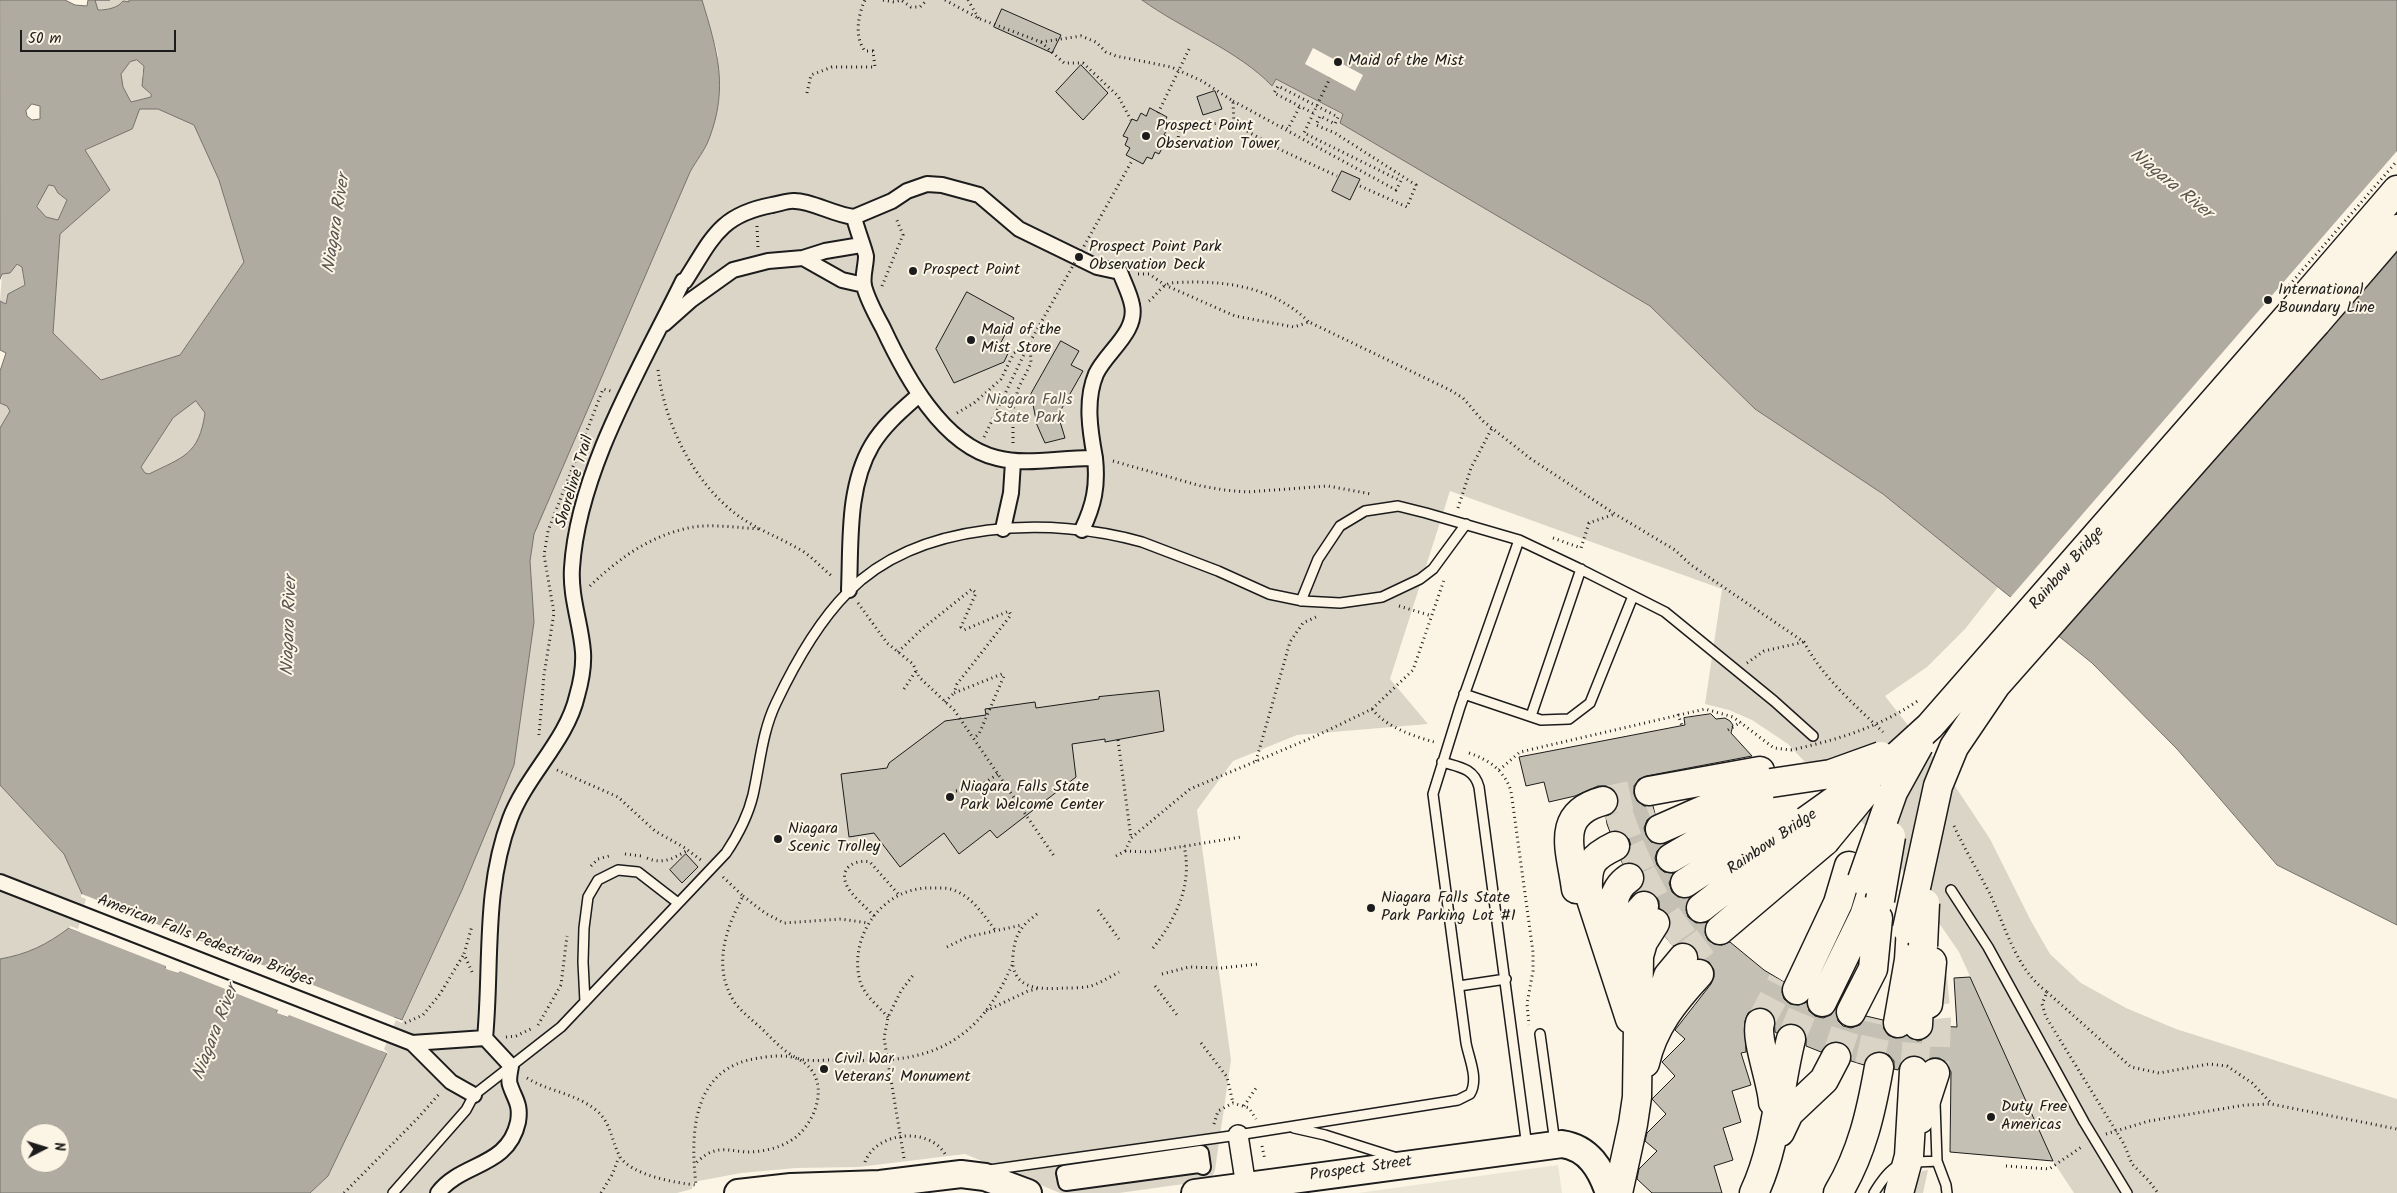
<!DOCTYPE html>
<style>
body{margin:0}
#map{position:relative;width:2397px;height:1193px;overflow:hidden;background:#fcf5e5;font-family:Kalam,sans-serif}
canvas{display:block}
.north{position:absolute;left:20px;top:1123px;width:50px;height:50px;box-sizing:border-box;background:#fcf5e5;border:1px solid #a29e95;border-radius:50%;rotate:85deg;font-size:14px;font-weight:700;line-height:20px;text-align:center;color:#1c1c1c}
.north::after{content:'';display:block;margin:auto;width:18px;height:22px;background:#1c1c1c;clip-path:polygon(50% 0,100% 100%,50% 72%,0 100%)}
.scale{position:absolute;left:20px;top:30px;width:156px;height:22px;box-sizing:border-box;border:2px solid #1c1c1c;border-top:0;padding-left:6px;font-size:15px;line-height:18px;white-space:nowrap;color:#1c1c1c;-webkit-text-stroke:4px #fcf5e5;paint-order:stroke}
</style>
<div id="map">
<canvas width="2397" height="1193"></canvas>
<div class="north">N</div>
<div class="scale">50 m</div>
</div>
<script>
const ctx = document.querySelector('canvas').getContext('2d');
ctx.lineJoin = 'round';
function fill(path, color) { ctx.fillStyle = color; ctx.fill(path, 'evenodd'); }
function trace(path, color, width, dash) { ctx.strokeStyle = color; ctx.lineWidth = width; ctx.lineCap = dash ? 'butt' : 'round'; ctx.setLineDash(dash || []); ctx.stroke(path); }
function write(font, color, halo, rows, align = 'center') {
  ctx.font = font + ' Kalam,sans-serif'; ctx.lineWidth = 4; ctx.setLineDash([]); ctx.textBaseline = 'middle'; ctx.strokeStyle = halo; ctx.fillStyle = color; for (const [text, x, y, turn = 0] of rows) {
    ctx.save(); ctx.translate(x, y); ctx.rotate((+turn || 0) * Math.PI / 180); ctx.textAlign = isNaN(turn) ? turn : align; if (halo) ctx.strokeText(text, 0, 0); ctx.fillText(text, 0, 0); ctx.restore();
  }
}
const built = new Path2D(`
 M1558,1165l4,28h-204z`);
const green = new Path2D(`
 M94,0h35v2l-17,7 -14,1z
 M702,0h440c40,28 97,51 130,86l4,-7 67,36 -3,8 310,183 105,103 128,85 115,93 -33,42 -38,38 -42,29 66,84 39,59 41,82 19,33 31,29 45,25 50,21 221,70v94h-323l-21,-32 -94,-209 -70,-101 -101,-107 -36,-24 -23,-10 -24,-6 17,-115 -272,-98 -60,188 38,45 -131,11 -64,26 -36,49 34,250 -16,110 -3,7 -8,1 1,3 -86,12h-59l-95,-39 -106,13 -63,1 -55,5 -48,9 -1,7 -15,4h-367l18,-17 59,-122 -6,-3 13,-34 9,3 59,-130 52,-125 20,-143 -4,-61 4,-27 156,-362 19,-32 9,-86z
 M137,60l7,5 -2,11 9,21 -20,5 -8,-15 -2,-13 9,-12z
 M140,109h18l36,16 25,55 25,82 -64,93 -79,25 -48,-47 7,-99 50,-44 -25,-39 46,-22z
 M49,185l5,1 4,7 9,7 -9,20 -12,-3 -9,-9z
 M17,264l5,2 3,19 -17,9 -2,10h-4l-2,-3 2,-27z
 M196,401l9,12c-6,42 -21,44 -56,61l-4,-1 -4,-6 32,-49z
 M0,403l7,3 3,5 -10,17z
 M0,785l64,69 18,40 7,4 -9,34 -11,-4c-23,17 -41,26 -69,31z
 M1928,1170l-5,23h-11l10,-22z`);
const water = new Path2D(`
 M0,0h65l10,5 12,1 1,-6h22h-15l3,10c9,0 20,-2 25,-9l6,1v-2h573c15,50 27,87 7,139 -4,11 -13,22 -19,33l-156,362 -4,27 4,61 -20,143 -52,125 -60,130 -8,-3 -13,34 6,2 -59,123 -18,17h-310v-234c28,-5 46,-14 69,-31l11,4 9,-34 -7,-4 -18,-40 -64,-69v-357l10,-17 -3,-5 -7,-3v-32l6,-18 -6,-3v-49l6,3 2,-10 17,-9 -3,-18 -5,-3 -7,9 -8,1 -2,5zM137,60l7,6 -2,20 9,8v3l-20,5 -8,-15 -2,-13 9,-12zM32,104l8,2v13l-8,1 -5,-4 -1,-5zM140,109h18l36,16 25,55 25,82 -64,93 -79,25 -48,-47 7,-99 50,-44 -25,-40 47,-21zM49,185l5,1 4,7 9,7 -9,20 -12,-3 -9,-10zM196,401l9,12c-6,42 -22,44 -56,61l-4,-1 -4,-6 32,-49zM181,930l12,5 -15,38 -12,-5zM292,975l11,4 -15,38 -11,-5zM30,1133h30v30h-30z
 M1142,0h1255v925l-120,-60 -100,-116 -85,-86 -209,-169 -128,-85 -105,-103 -310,-183 3,-9 -67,-35 -4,7c-33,-35 -90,-57 -130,-86z`);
const pier = new Path2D(`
 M1313,48l50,27 -8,16 -50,-27z
 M2397,151v94l-341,392 -47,-38z
 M82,894l97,39 2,-3 12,5v3l98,38 1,-2 11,5v2l100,40 -1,2 -6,-3 -12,29 5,5 -100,-39 -1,2 -11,-4 1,-3 -98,-39 -2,2 -12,-4v-3l-97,-38 1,-2 8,3 8,-30 -5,-2zM182,933l8,3 -13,34 -8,-3zM293,978l7,2 -13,34 -7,-3z`);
const building = new Path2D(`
 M1002,9l59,26 -9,18 -58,-26z
 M1081,65l27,28 -25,27 -27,-28z
 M1215,91l7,18 -19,6 -6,-18z
 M1150,108l17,9 -4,7 5,3 -4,8 4,2 -9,17 -4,-2 -3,7 -5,-2 -4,7 -17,-9 4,-7 -5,-3 3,-7 -5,-2 9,-17 5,2 4,-8 5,3z
 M1342,171l18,8 -10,21 -18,-9z
 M967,292l47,26 -15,28 10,5 -5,11 -50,21 -18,-34z
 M1061,341l18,10 -8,14 12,6 -25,44 7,23 -20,5 -8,-18 -6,-31z
 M1159,691l5,40 -59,11v-3l-33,5 4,33 -79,61 -7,-8 -31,24 -15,-21 -44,34 -26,-34 -25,4 -8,-63 46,-6 2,-5 56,-42 41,-6 -1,-6 50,-7 1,6 63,-9v-2z
 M1711,714l5,5 9,-1 5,3 3,4 -2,8 21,23 -106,20 -7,3 -5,7v8l3,7 7,5h9l2,8 -8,6 -3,8 2,7 5,7 14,2 -8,7 -2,7 2,7 7,7 10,1 -5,10 3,9 6,5h12l-4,13 2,7 8,6 11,-1 -2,11 3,7 6,4 8,1 8,-3 34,28 20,12 -2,10 2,7 6,5 9,1 8,-3 2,9 6,5 8,2 8,-3 5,-7 2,13 5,5 8,2 9,-3 6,-9 17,4 1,9 4,6 7,3 12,-3 11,6 8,-2 5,-5 3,-8 23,1 -3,-49 16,-1 83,184 -103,-9 1,-80 -5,-10 -7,-4h-7l-7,3 -11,-6 -7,2 -6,6 -3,7 -4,-1v-8l-5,-6 -8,-3h-7l-7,5 -3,8 -13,-4 -2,-12 -6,-6 -8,-2 -7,3 -7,8 -15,-6v-12l-4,-6 -7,-4h-9l-9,9 -2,-1 -1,-15 -5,-7 -7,-2h-7l-7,5 -3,8 1,31 -5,1 10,32 -19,6 9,31 -18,6 10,32 -19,6 8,27h-70l-15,-14 2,-10 18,-18 -12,-10 2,-8 19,-19 -14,-15 23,-23 -13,-14 23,-23 -10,-9 36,-46 3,-7v-7l-5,-8 -11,-3 -1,-7 -4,-6 -8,-3 -12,3 -8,-10 6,-12 -2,-8 -10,-8v-7l-4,-6 -8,-4 -10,2 7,-10v-8l-3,-7 -7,-5 -11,1 -2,-4 7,-6 3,-8 -2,-7 -6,-6 -13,-1 -3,-8 -1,-7 9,-6 3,-8 -1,-8 -4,-6 -7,-3h-8l-23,10 -26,6 -5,-20 -18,4 -7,-29 166,-32 -1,-7z
 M686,854l12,13 -16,16 -12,-13z`);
const trunkTunnel = new Path2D(`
 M1603,801l46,-10
 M1610,830l45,-16
 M1623,864l43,-19
 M1636,892l42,-22
 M1664,935l37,-27
 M1683,958l37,-28
 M1933,977l4,43 -2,53
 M1760,1023l22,-42
 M1791,1039l18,-43
 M1836,1057l15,-45
 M1869,1065l10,-45
 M1914,1071l4,-46`);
const path = new Path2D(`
 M883,0l11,2 7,-2 10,7h9l7,-7
 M945,0l35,19 61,23 40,-6 15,6 10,10 10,4 55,11 31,14 31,20 1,23 -15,-1 -40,5 -1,14 -12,-1
 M968,0l11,19
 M1041,42l23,21h19l35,33 13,24
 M1337,65l1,-3
 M807,93l4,-18 21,-8h43l-2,-16h-8c-11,-14 -7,-36 0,-51
 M1233,101l163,89 5,-9 -97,-48 26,-55
 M1313,113l-39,-20 4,-7 60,31 -3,7 -15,-8 -4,9 19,8 81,52 -9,22 -47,-21
 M1234,124l47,26 56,26
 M1282,126l6,3 12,-23
 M757,226l1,22
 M1138,274h11l16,11 70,31 59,11 15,-5 141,68 13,8 20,23 48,38 84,55 60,36 16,15 113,77c18,35 51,63 79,90
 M882,286l21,-51 -7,-17
 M1149,301c6,-4 10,-12 17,-16 7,-4 18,-2 26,-3 44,0 84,8 117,40
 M658,370c7,55 36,114 82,147 20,14 43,22 64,35 10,7 19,17 29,25
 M957,413l17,-10 16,-14 11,-10 13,-26 16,-10
 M984,437l45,-93
 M1013,443v-33l5,-21 13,-26 -1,-21
 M1113,461l88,25 23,4 23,2 81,-6 43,8
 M1458,508l13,-40 21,-40
 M1553,538l28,10 8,-25 26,-9
 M590,586c28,-27 58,-49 98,-58 22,-5 50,0 73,1
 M858,603l29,40 26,21 6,13 35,33 100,146
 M1399,606l33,10
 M898,652l24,-23 50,-40 4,4 -15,34 3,3 45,-19 2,4 -54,69 -3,9 48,-19 2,2 -25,58 -5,4
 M1747,663l17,-12 40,-9
 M904,689l12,-18
 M945,702l9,-9
 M1372,709c14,18 41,27 62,33
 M1678,714l4,12
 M1728,730l13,-8
 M539,735l5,-60 10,-62 -10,-58 4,-24 55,-142 8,2
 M1118,740l13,98
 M1469,753c20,7 35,17 42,38l22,161v19l-6,33 2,21
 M1256,761l34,-119 13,-19 13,-6
 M557,770l61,27 37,34 30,17 16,12
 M1499,770l21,-18 185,-43 28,8 41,31 17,2
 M956,791l21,-3 21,-14
 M1954,826c11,24 24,45 36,68 16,34 26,75 57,98l-5,12 4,13 78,127 8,20 16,16 10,13
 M1125,851l24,1 92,-15
 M625,854l16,2
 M1116,856l9,-5 6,-13 59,-49 126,-53 56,-27 41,-39 31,-90
 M647,858c16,7 27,0 41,-8
 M591,866l7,-7 11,-3
 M723,877l20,19c-18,34 -31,72 -8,107 7,9 16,16 25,24 12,11 22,24 37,31 9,4 24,2 34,2 47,1 95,4 134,-28 22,-17 36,-42 47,-67
 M743,896l22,17 19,10 57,-4 27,4
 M1098,910l21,29
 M1037,914c-16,12 -22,20 -24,41 -3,34 25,35 51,33 8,0 19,0 27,-2 9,-3 19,-9 28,-14
 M874,916c-8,-9 -22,-20 -27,-30 -9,-18 8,-27 23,-24l29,33
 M947,947l20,-10 55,-12
 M1153,948c23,-29 40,-64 31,-102
 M472,972l-8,-18 8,-28
 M1162,974l27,-7 32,1 38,-4
 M1155,986l22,29
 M2047,992l84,75 28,6 50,-9 18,2 25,17 19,20
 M986,1011l42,-20 9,-2
 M888,1017c-10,-11 -24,-22 -28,-36 -12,-45 23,-93 69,-93 9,0 19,-1 27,3 18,8 28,25 40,40
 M405,1023l18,-8 17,-21 24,-40
 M538,1025l23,-40 6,-49
 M506,1037l10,-1 17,-8
 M1201,1043l26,34 6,26
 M527,1078c22,14 49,15 70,33 14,12 14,28 22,44 10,20 57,28 77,30 -6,-52 -4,-118 63,-127 11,-2 31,-4 41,2 30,17 19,58 -4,77 -14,11 -33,15 -50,15 -13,-1 -25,-5 -37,1 -6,3 -11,8 -15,12
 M1244,1106l12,-18
 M1214,1124l4,-13 15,-8 16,5 7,11
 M2106,1134l43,-13 96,-16 26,-1 126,25
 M1262,1146l3,14
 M904,1158l-20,-120 4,-21 13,-26 13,-17
 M865,1162c11,-30 63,-36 80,-8
 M2006,1166l43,3 34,-23
 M344,1193l73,-74 23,-26
 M601,1193l11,-18 7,-18`);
const service = new Path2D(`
 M1301,601l17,-42 22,-33 25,-15 33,-5 28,7 93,27 59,28 87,44 109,89 39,35
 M1464,694l77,26 28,-1 21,-16 43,-107
 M1531,716l50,-147
 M1442,762c17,5 32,6 37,25l48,360
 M1951,890l37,57 96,175 43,71
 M1459,986l47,-7
 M585,1002l-2,-40 1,-34 4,-31 10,-17 20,-10 20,2 40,31
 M1540,1034l15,109
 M1935,1103l2,58 9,24 1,8
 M1294,1128l31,7 69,22
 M989,1170l249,-35 220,-35 12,-6c9,-15 -1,-35 -4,-51l-33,-249 27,-87 59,-167
 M393,1193l73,-83 8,-15 87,-68 165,-174c12,-18 22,-37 27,-58 7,-31 9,-63 23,-92 18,-38 42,-81 72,-111 71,-72 203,-76 294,-50l76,29 51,23 34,7 37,2 42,-6 38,-18 13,-10 33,-45
 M1874,1193c20,-33 26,-30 63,-32`);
const pedestrian = new Path2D(`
 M927,184l15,1 37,10 40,34 78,38 23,5c4,11 10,22 12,33 6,27 -26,47 -36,69 -11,26 -6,57 -1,84 -32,-1 -69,8 -98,0 -55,-13 -92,-83 -114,-130 -7,-13 -15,-27 -19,-42 -2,-10 2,-20 2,-30 0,-3 -11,-32 -12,-39l38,-16 15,-10z
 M803,258l39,22 22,5
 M664,324l27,-24 42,-30 35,-9 35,-3 22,-7 36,-6
 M1003,529l8,-36 2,-31
 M1082,530c12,-25 16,-44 13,-72
 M849,590c2,-47 -2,-103 23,-145 12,-20 30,-35 47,-50
 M0,882l412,161 39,39 23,13
 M485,1038c7,-73 -2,-148 25,-219 16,-43 57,-79 67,-123 4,-14 7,-29 6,-44 -2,-28 -13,-55 -11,-84 6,-97 69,-201 111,-287h2c27,-42 34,-66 87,-76 7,-1 16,-5 23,-4 17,0 39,14 59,16
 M412,1043l73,-5
 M1201,1153l2,14 -4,-2 -133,18 -2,-10z
 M438,1193c23,-31 70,-25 80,-71 3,-18 -3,-22 -8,-37 -2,-5 0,-13 1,-19l-26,-28`);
const minor = new Path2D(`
 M1238,1135l9,58`);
const secondary = new Path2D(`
 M738,1193l53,-6 89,-3 81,-10 24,3 43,16
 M1195,1193l367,-49c27,4 39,25 47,49`);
const trunk = new Path2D(`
 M2292,312l105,-122
 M2316,323l81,-94
 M1649,791l111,-20
 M1660,829l50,-22 60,-15
 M1615,846c-23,11 -28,18 -27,44l42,129
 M1671,858l61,-36 46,-21 58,-15
 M1685,883l60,-39 39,-30
 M1576,889c-5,-39 -22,-75 27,-88
 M1701,908l57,-44 79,-52
 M1720,930l105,-89
 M1619,945c-4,-25 -14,-51 10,-67
 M1627,957l8,-41 9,-10
 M1797,990l41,-87 11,-37
 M1822,1002l42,-86 15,-46
 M1928,1004l4,-42
 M1851,1012l22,-43 5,-51
 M1655,1019l13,-43 15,-18
 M1760,1023c-5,15 12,59 13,79
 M1898,1023l11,-63 3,-49
 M1918,1025l2,-43
 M1645,1063c8,-36 29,-62 54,-89
 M1920,1119l15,-46
 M1780,1132l9,-19 35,-33 12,-23
 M1618,1193l15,-69 4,-27 2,-141 4,-14 12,-19
 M1754,1193c23,-49 24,-102 37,-154
 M1838,1193c24,-40 33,-81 41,-126
 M1899,1193l10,-37 5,-85`);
const pathBridge = new Path2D(`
 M1158,113l32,-66
 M2286,289l111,-128
 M1030,342l103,-183
 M1791,750c46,-10 89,-23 128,-50`);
const trunkBridge = new Path2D(`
 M1771,783l60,-9 50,-18
 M1806,821l90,-64 34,-31 362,-414
 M1825,841l42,-51
 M1862,880l31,-88 26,-47
 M1880,900l11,-64
 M1907,929l31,-143 16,-39 42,-62 320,-362
 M1923,946l2,-43`);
const markers = [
 [1338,62,5,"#1c1c1c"],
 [1146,136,5,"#1c1c1c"],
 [1079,257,5,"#1c1c1c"],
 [913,271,5,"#1c1c1c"],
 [2268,300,5,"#1c1c1c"],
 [971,340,5,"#1c1c1c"],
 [950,797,5,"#1c1c1c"],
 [778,839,5,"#1c1c1c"],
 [1371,908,5,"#1c1c1c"],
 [824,1069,5,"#1c1c1c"],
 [1991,1117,5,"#1c1c1c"]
];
const poiNames = [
 ["Maid of the Mist",1348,62],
 ["Prospect Point",1156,127],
 ["Observation Tower",1156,145],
 ["Prospect Point Park",1089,248],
 ["Observation Deck",1089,266],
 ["Prospect Point",923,271],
 ["International",2278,291],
 ["Boundary Line",2278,309],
 ["Maid of the",981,331],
 ["Mist Store",981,349],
 ["Niagara Falls State",960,788],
 ["Park Welcome Center",960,806],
 ["Niagara",788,830],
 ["Scenic Trolley",788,848],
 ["Niagara Falls State",1381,899],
 ["Park Parking Lot #1",1381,917],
 ["Civil War",834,1060],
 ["Veterans' Monument",834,1078],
 ["Duty Free",2001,1108],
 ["Americas",2001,1126]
];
const parkNames = [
 ["Niagara Falls",1029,401],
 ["State Park",1029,419]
];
const streetNames = [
 ["Shoreline Trail",576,482,-73],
 ["Rainbow Bridge",2068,569,-49],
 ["Rainbow Bridge",1773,843,-34],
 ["American Falls Pedestrian Bridges",205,942,21],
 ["Prospect Street",1361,1170,-8]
];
const waterNames = [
 ["Niagara River",2170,185,39],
 ["Niagara River",338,224,-81],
 ["Niagara River",291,626,-88],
 ["Niagara River",217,1033,-69]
];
fill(built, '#ebe5d6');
fill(green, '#dbd5c8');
fill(water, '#b0aba1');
trace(water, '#75726c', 1);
fill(pier, '#fcf5e5');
fill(building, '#c4c0b3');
trace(building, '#1c1c1c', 1);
trace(trunkTunnel, '#dad4c7', 28, [28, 14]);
trace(service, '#1c1c1c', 12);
trace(pedestrian, '#1c1c1c', 18);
trace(minor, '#1c1c1c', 22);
trace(secondary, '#1c1c1c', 30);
trace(trunk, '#1c1c1c', 31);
trace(path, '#1c1c1c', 3, [1, 4]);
trace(service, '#fcf5e5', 9);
trace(pedestrian, '#fcf5e5', 14);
trace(minor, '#fcf5e5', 19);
trace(secondary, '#fcf5e5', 26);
trace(trunk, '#fcf5e5', 28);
trace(trunkBridge, '#1c1c1c', 31, []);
trace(pathBridge, '#1c1c1c', 3, [1, 4]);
trace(trunkBridge, '#fcf5e5', 28);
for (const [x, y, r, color] of markers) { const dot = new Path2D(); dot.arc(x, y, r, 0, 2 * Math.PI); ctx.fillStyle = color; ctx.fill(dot); trace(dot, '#fcf5e5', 2); }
write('16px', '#1c1c1c', '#fcf5e5', poiNames, 'left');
write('16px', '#555450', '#fcf5e5', parkNames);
write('16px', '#1c1c1c', '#fcf5e5', streetNames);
write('italic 18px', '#575551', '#fcf5e5', waterNames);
</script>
